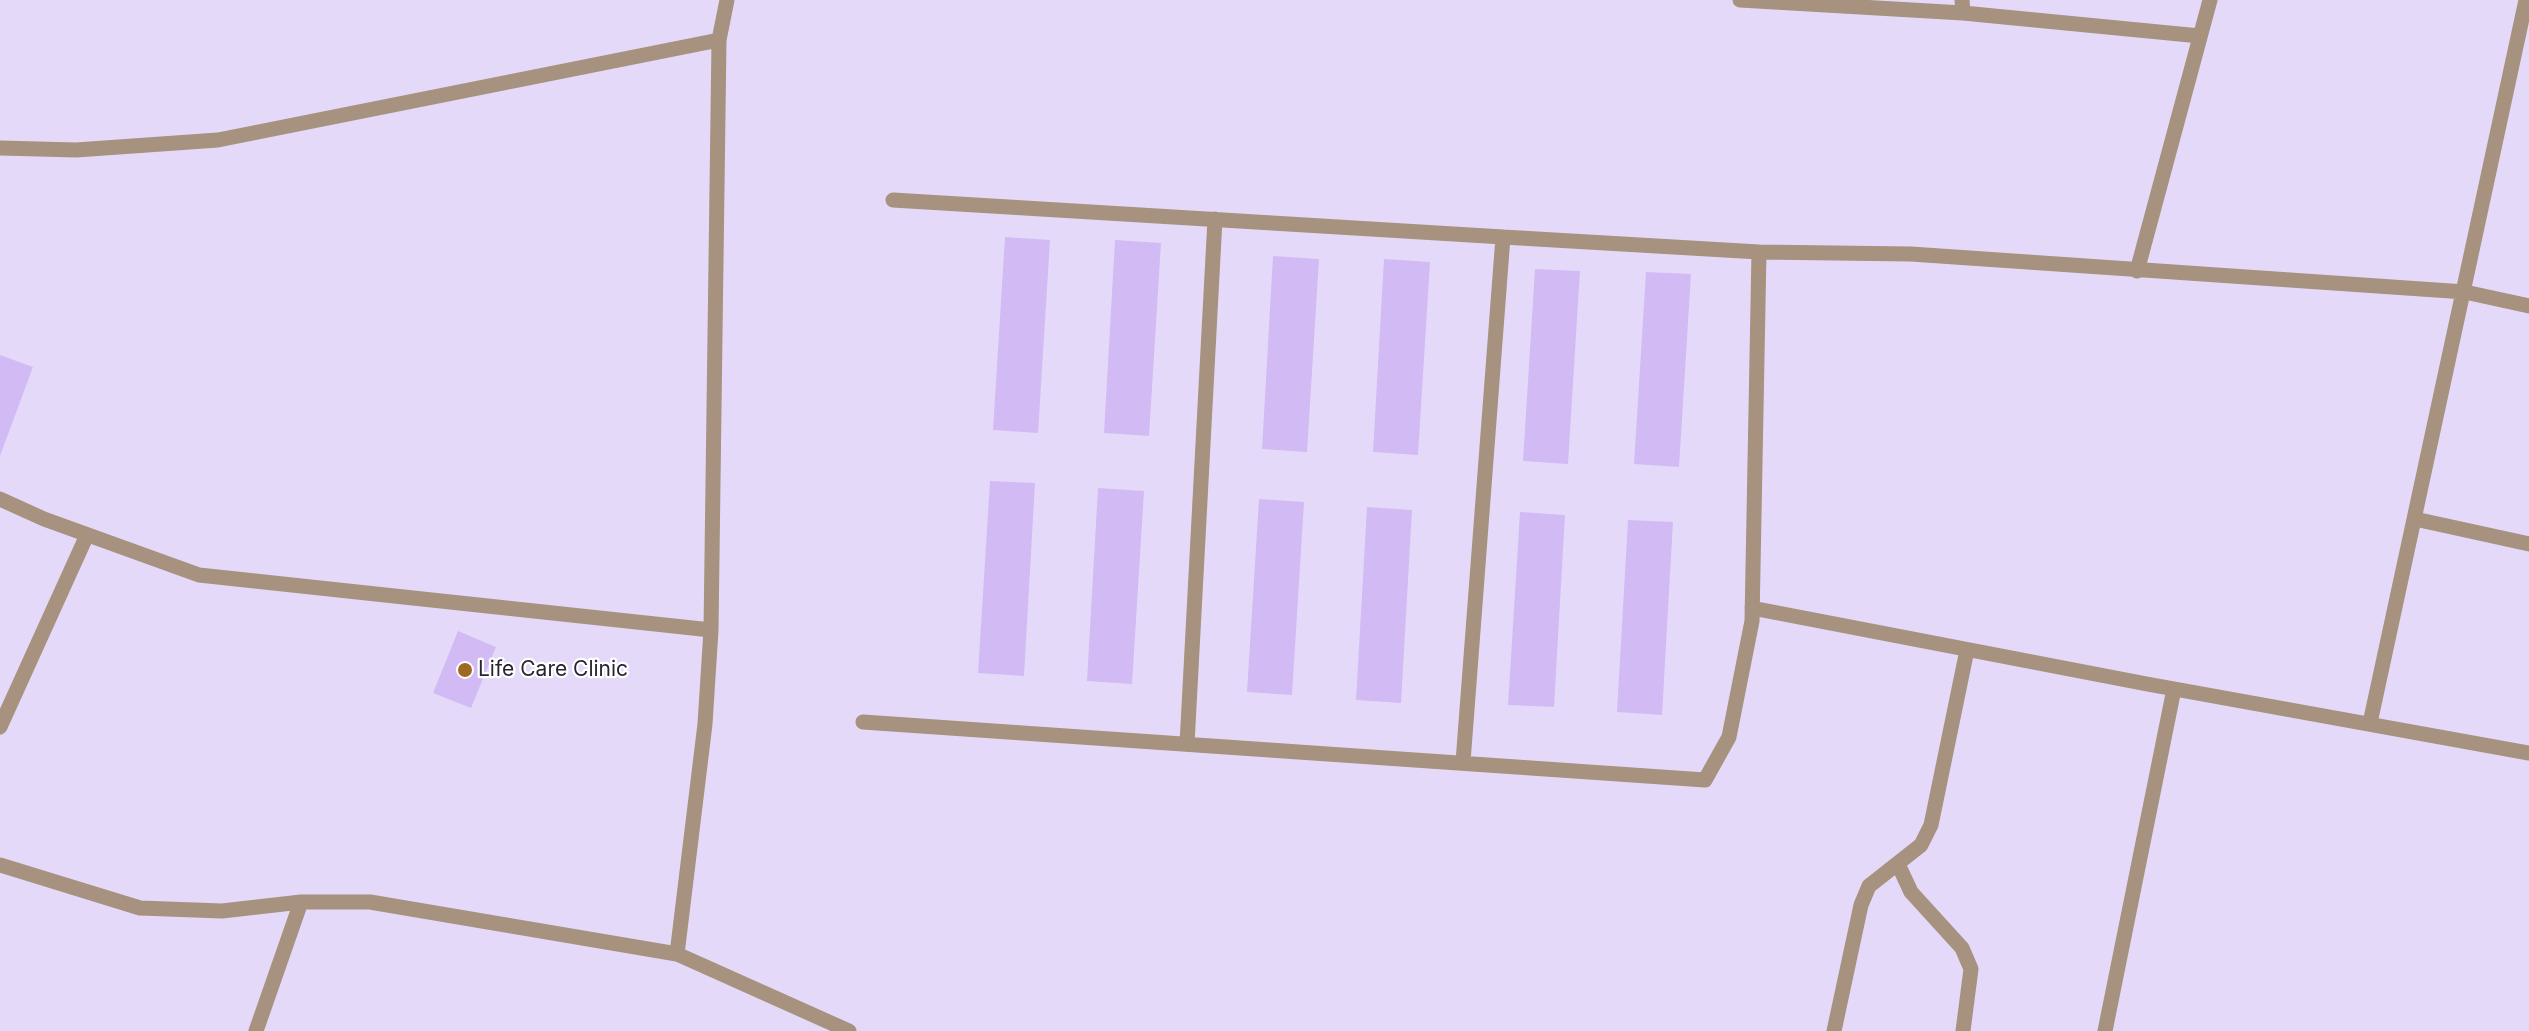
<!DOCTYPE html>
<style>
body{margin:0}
canvas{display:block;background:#e4d9f8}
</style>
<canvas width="2529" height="1031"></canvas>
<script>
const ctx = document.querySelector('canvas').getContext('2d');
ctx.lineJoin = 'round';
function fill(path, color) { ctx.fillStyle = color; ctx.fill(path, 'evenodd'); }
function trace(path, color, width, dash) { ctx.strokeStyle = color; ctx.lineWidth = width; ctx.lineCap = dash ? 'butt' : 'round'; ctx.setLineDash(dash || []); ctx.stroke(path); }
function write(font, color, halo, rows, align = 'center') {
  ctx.font = font + ' Inter,sans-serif'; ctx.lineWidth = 4.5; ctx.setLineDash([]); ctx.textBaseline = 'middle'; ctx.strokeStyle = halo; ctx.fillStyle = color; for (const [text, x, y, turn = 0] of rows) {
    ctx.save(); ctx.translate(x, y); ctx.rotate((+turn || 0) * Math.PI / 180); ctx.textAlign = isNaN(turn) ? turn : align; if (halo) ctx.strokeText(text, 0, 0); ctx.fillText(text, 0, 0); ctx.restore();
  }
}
const building = new Path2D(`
 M1005,237l45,3 -12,193 -45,-3z
 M1115,240l46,3 -12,193 -45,-3z
 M1273,256l46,3 -12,193 -45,-3z
 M1384,259l46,3 -12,193 -45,-3z
 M1535,269l45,2 -12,193 -45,-3z
 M1646,272l45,2 -12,193 -45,-3z
 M0,355l33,12 -33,89z
 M990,481l45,2 -11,193 -46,-3z
 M1098,488l46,3 -12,193 -45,-3z
 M1259,499l45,3 -12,193 -45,-3z
 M1367,507l45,3 -11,193 -45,-3z
 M1520,512l45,3 -11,192 -46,-2z
 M1628,520l45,2 -11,193 -45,-3z
 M458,631l38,16 -25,61 -38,-15z`);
const minor = new Path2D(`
 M1740,0l223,13
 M1962,0l1,13 237,23
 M719,40l-8,590 -6,94 -28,230 172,77
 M0,148l76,2 142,-10 501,-100 8,-40
 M893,200l610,37
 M2137,271l73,-271
 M0,499l44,20 155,56 512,55
 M2415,519l114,25
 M1752,608l395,76 382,69
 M863,722l842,58 24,-43 23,-116 7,-369
 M2370,723l156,-723
 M0,727l87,-192
 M1187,744l28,-525
 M1463,762l40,-525 256,15 152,2 554,38 64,14
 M1898,864l13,28 51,56 9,21 -8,62
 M0,865l140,43 82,3 79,-9h69l307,52
 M256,1031l45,-129
 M1834,1031l27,-126 8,-19 52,-41 10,-20 36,-175
 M2105,1031l69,-342`);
const markers = [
 [465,670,8,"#9f6923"]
];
const poiNames = [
 ["Life Care Clinic",478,670]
];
fill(building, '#d2bbf5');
trace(minor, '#a6927e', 15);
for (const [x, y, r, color] of markers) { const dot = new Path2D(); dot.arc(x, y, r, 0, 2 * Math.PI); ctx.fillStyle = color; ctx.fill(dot); trace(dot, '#fff', 2); }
write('21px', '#292530', '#fff', poiNames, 'left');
</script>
